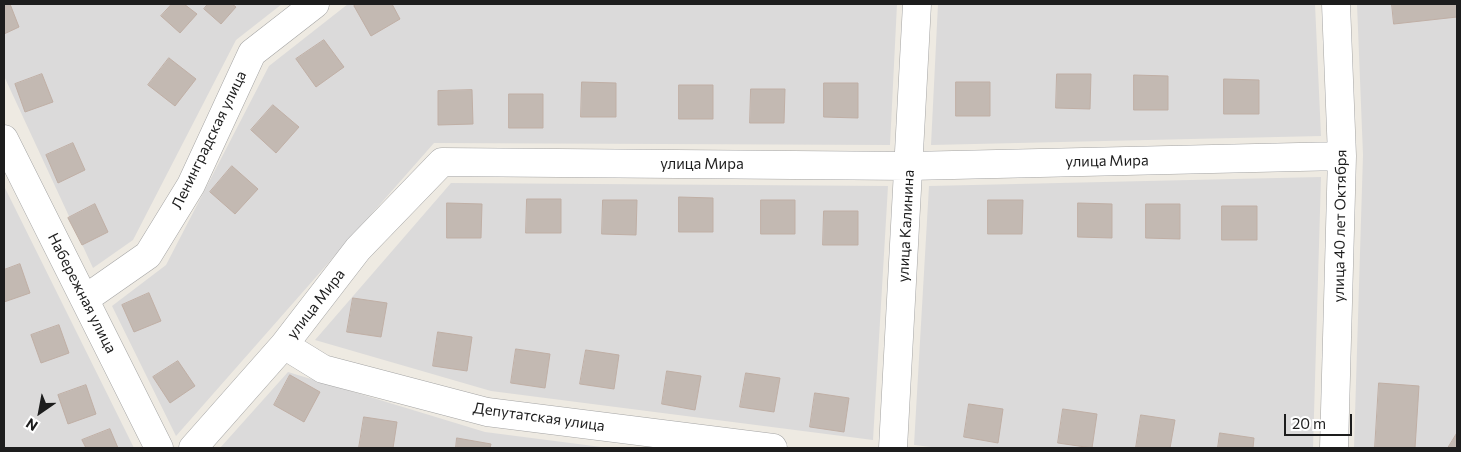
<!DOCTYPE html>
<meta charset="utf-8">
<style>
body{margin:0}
#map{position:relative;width:1461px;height:452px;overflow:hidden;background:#eeeae2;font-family:Commissioner,sans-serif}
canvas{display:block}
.frame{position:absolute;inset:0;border:5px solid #1d1d1d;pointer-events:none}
.north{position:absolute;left:15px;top:387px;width:50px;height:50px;-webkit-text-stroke:4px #fff;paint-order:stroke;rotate:213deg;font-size:14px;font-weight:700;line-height:20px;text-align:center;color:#1d1d1d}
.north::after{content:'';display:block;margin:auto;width:18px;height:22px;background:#1d1d1d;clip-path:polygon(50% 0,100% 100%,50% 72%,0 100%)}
.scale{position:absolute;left:1284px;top:414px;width:68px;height:22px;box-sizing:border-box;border:2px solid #1d1d1d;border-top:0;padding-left:6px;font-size:15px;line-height:18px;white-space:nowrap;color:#1d1d1d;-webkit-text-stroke:4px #fff;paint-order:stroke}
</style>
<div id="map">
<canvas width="1461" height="452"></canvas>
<div class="frame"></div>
<div class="north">N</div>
<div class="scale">20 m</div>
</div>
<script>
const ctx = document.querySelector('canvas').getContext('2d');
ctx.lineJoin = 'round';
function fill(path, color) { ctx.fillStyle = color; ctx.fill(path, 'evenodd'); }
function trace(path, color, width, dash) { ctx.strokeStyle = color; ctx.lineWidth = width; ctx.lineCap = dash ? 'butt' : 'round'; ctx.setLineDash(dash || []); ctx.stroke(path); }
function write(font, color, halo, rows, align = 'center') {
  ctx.font = font + ' Commissioner,sans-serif'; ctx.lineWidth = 4; ctx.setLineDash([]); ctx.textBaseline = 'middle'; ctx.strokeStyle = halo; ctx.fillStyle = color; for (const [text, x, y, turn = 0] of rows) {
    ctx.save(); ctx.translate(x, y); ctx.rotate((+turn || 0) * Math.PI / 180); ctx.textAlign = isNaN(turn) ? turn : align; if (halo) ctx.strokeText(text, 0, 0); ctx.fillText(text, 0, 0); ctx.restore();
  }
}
const residential = new Path2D(`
 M4,4h278l-46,36 -103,200 -40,28 -89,-192z
 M348,4h549l-7,141 -456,-2 -258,293 -64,-130 54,-41 103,-199z
 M938,4h377l6,132 -390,9z
 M1357,4h100v444h-103l9,-293z
 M1321,177l-8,271h-373l-26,-3 15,-259z
 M451,183l437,3 -15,254 -382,-49 -176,-51z
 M4,186l130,262h-130z
 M288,372l197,60 124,16h-389z`);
const building = new Path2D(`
 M4,4h6l9,23 -15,7z
 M172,4h12l13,10 -17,19 -19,-17z
 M208,4h24l4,3 -15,17 -17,-15z
 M358,4h34l8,15 -29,17 -17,-30z
 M1392,4h65v13l-63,7z
 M324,40l20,27 -28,20 -20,-28z
 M169,58l27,21 -21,27 -27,-21z
 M42,74l11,28 -28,10 -10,-28z
 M1057,74h34l-1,35 -34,-1z
 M1134,75l34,1v34h-34z
 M1224,79l35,1v34h-35z
 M582,82l34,1v34h-35z
 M956,82h34v34h-34z
 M824,83h34v35l-34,-1z
 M679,85h34v34h-34z
 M751,89h34l-1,34h-34z
 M472,90l1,34 -35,1v-34z
 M509,94h34v34h-34z
 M273,105l26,22 -23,26 -25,-23z
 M73,143l12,27 -27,13 -12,-28z
 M232,166l26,23 -23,25 -25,-22z
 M679,197l34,1v34h-34z
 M527,199h34v34h-35z
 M603,200h34l-1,35 -34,-1z
 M761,200h34v34h-34z
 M988,200h35l-1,34h-34z
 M447,203l35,1 -1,34h-34z
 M1078,203l34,1v34l-34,-1z
 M95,204l13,28 -26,13 -14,-27z
 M1146,204h34v35l-34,-1z
 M1222,206h35v34h-35z
 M824,211h34v34h-35z
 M20,264l10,29 -26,9v-32z
 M149,293l12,28 -27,11 -12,-27z
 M353,298l34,5 -6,34 -34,-5z
 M59,325l10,28 -28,10 -10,-28z
 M438,332l34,5 -5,34 -34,-5z
 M516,349l34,5 -5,34 -34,-5z
 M586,350l33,5 -5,34 -34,-5z
 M178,361l17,25 -25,17 -17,-26z
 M667,371l34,5 -6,34 -33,-6z
 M746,373l34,5 -6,34 -34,-5z
 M290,375l30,17 -16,30 -30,-17z
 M1379,383l40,3 -4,62h-40z
 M86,385l10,29 -28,10 -10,-29z
 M815,393l34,5 -5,34 -34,-5z
 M969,404l34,5 -5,34 -34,-6z
 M1063,409l34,5 -5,34 -34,-5z
 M1141,415l34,5 -5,28h-34z
 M364,417l33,5 -4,26h-34z
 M110,429l8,19h-32l-4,-8z
 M1220,433l34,5 -1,10h-35z
 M1457,433v15h-9z
 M457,438l34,6 -1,4h-34z`);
const minor = new Path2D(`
 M4,139l155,309
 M85,299l63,-44 43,-70 61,-132 63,-49
 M284,345l39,24 164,43 286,36
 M193,448l91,-103 74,-96 84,-87 468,4 432,-10
 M893,448l24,-444
 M1334,448l8,-292 -6,-152`);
const streetNames = [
 ["Ленинградская улица",209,140,-64],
 ["улица Мира",1107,161,-1],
 ["улица Мира",702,164],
 ["улица Калинина",906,226,-87],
 ["улица 40 лет Октября",1340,226,-89],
 ["Набережная улица",82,293,63],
 ["улица Мира",316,304,-52],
 ["Депутатская улица",539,417,8]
];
fill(residential, '#dbdada');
fill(building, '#c3b9b2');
trace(building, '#c0afa5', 1);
trace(minor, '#a4a4a4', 29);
trace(minor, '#fff', 28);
write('15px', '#1d1d1d', '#fff', streetNames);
</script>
